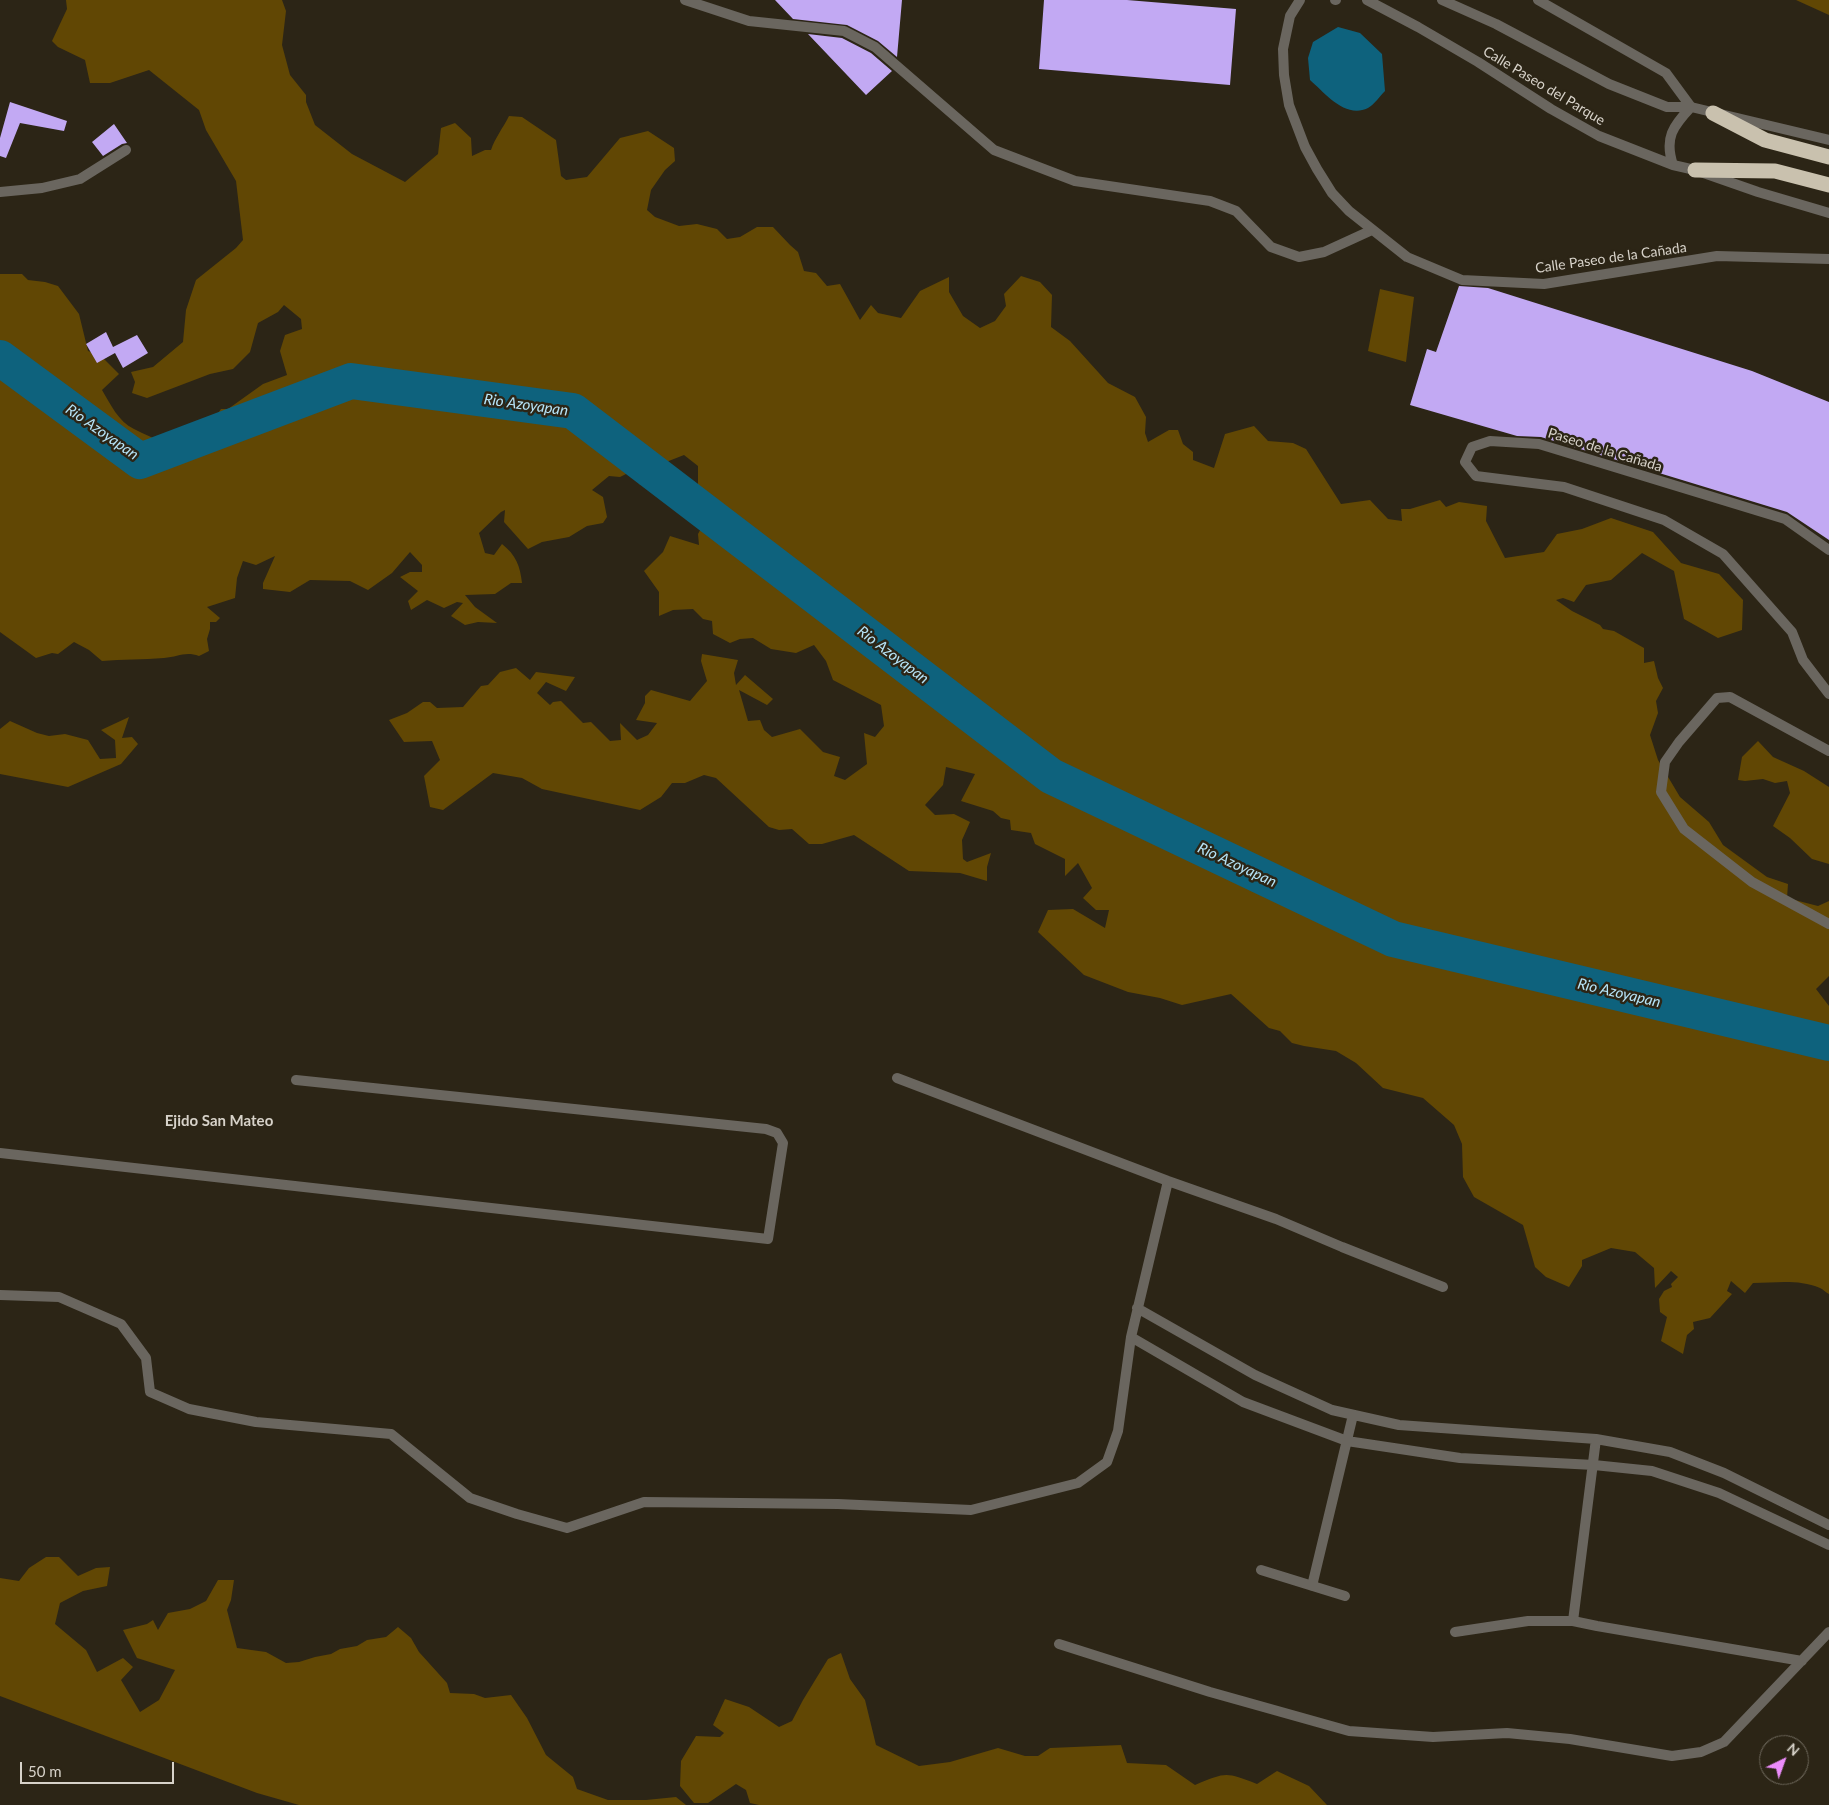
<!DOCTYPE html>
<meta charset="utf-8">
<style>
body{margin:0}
#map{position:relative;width:1829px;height:1805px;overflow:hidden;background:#2c2516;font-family:Lato,sans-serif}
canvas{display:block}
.north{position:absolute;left:1759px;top:1735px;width:50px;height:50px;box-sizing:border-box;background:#2c2516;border:1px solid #706a5e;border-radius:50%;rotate:42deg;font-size:14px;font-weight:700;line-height:20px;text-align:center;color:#d7d2c9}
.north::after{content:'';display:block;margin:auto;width:18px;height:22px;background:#ec8cfb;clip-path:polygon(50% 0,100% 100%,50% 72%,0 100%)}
.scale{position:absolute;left:20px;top:1762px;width:154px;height:22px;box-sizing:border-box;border:2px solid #d7d2c9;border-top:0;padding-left:6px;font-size:15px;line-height:18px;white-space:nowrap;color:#d7d2c9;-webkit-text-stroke:4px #2c2516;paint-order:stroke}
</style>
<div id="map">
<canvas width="1829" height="1805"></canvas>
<div class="north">N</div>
<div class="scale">50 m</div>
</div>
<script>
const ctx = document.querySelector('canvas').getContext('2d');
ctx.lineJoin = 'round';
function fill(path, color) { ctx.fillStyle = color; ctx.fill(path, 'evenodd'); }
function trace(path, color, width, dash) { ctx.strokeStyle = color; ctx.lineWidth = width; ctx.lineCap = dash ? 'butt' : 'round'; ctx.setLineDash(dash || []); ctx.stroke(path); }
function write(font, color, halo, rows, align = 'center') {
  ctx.font = font + ' Lato,sans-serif'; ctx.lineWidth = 5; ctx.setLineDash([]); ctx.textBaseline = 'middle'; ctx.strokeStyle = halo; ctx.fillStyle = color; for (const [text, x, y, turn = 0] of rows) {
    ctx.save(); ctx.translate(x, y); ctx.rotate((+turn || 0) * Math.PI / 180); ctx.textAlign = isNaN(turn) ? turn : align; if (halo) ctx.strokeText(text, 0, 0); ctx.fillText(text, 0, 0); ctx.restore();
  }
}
const green = new Path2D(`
 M66,0h216l4,11 -4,34 8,30 16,20v7l9,23 37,29 53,28 33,-28 3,-26 14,-5 16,15 1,18 13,-6h6c4,-12 12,-22 18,-34l13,1 34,23 5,36 5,4 21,-3 33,-39 28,-7 26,17 1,13 -10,9 -14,20 -4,20 8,7 24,9 18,-2 20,5 10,10 13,-2 17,-10h16l17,18 8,7 6,19 12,2 11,13 13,-2 20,36 11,-15 7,8 23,5 19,-27 29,-14v15l14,24 17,12 15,-7 11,-15 -2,-12 17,-18 19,6 12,13 -1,32 19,14 38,42 27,14 11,20 -1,16 3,9 21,-12h9l5,14 10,8v8l21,8 11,-34 29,-8 14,15 25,2 13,6 35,55 29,-4 18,19 14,2 -1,-12h9l30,-9 6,7 13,-5 28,4 -1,15 19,37 39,-6 13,-18 25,-5 29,-11 42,14 28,31 38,11 24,26 -1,30 -24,8 -34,-19 -10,-48 -32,-18 -31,27 -25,5 -12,17 -11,-4 -7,2 16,11 28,14 3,4 11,2 30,17v15l10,-2 4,17 5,10 -7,13 2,12 -8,22 8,25 22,37 29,25 14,23 44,32 21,7 -1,14 31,8 11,-5v75l-13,13 13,17v288c-3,-1 -6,-5 -9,-6 -22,-9 -44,-5 -67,-5l-8,10 -14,-12 -4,10 5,3 -22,24 -17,4 1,7 -7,6 -4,19 -22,-13 6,-24 -7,-5 -1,-13 5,-8 8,-4 -1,-3 7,-7 -7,-6 -16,17 -1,-20 -19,-16 -24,-4 -29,12v6l-13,21 -23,-10 -11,-10 -12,-42 -49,-28 -11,-20 -1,-33 -8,-19 -31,-27 -40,-10 -27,-25 -20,-12 -32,-5 -12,-3 -12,-12 -11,-3 -38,-34 -49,11 -22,-7 -32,-6 -44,-17 -46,-43 10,-22 25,-1 32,19 4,-18h-13l-13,-12 9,-10 -14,-25 -13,13v-17l-30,-15 -4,-11 -20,-3 -1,-10 -9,-2 -8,-7 -32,-10 14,-27 -29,-7 -3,18 -18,20 10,10 19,-1 16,8 -8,18 1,19 4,3 24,-9 -4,14v14l-27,-8 -51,-2 -55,-36 -32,9h-13l-17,-15 -13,1 -10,-3 -53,-49 -12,-3 -19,8h-13l-11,14 -21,13 -98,-21 -20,-11 -29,-5 -50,37 -13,-3 -6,-31 16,-16 -8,-19 -28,1 -15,-22 18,-7 16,-11h7l7,6 26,-1 18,-21 7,-1 12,-13 16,-4 14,12 6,-8 39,5 -9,14 -20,-9 -9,11 13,12 3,-3 8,-1 22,22 8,-1 19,19 11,-1 -1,-17 17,17 11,-5 9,-12 -21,-3 9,-17v-7l6,-6 39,11 17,-20 -6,-20 1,-7 36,6 -4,13 2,12 9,-10 28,24 -6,6 -28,-15 9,31 12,-1 4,10 8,7 28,-8 23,23 17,5 -6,19 11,4 22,-16 -3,-31 11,4 9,-11 -3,-21 -48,-25 -7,-19 -12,-16 -18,8 -25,-4 -18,-11 -13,1 -10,4 -17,-9 -1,-13 -9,-2 -10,-10 -20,1 -14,6v-24l-15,-21 19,-19 7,-16 29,9 -1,-11 11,-20 -11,-18v-30l-14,-11 -28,11 -4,19h-12l-10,-13 -10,5 -11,-1 -17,14 11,7 4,20 -4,6 -16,3 -18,11 -27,5 -14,7 -24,-27 1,-12 -4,2 -22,21 6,20 9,2 8,-11c14,11 18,22 20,39h-11l-16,11 -30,1 10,12 22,16 -19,-1 -13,3 -14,-9 12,-13 -6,-1 -13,6 -17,-8 -16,10 -3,-9 10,-10 -18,-14 10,-5h12v-7l-12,-13 -18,21 -24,17 -18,-9 -40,-1 -20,12 -27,-3v-6l12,-27 -19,9 -13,-4 -6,17 -2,20 -28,9 13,11 -4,4h-6v7l-3,10 2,12 -10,5c-14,-5 -21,1 -35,2 -21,2 -42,1 -62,3l-13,-11 -15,-8 -16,12 -6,-1 -16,5 -36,-26v-358h22l6,6 17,2 13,4 21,28 9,37 12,4 19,19 -17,16c9,15 16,31 32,39 11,6 21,8 31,17l6,-8 8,-5 -6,25 31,-19 -6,-16 18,-7 5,-7h7l35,-25 24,-9 -7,-24 5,-16 17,-6 -1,-10 -17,-14 -6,7 -20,11 -8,29 -17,17 -23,5 -63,24 -15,-5 3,-11 -4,-10 22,-5 30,-25 3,-32 10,-30 40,-32 7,-8 -7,-59 -30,-51 -7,-20 -50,-40 -39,13h-20l-5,-23 -27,-13 -6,-6 15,-32z
 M1796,0h33v15z
 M1380,289l34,8 -8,65 -38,-11z
 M129,717l-7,21 10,-1 6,7 -17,20 -53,23 -68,-13v-45l10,-8 27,12 12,3 16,-2 23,6 12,19 16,-1 -1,-18 -14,-10z
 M1758,741l15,16 31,14 25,16v77l-17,-5 -22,-21 -17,-12 17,-33 -3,-12 -12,2 -12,-4 -18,2 -7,-1 4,-23z
 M46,1557h13l19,19 18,-8 14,-1 -3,19 -24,5 -23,12 -5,21 31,26 11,22 26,-14 10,9 -12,13 19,32 19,-12 16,-30 -38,-12 -14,-28 24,-6 6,-4 5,10 10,-17 22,-4 16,-8 12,-21h16l-3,20 -4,10 10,38 29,4 20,11 13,-1 16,-5 16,-3 9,-5 17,-3 10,-6 19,-3 12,-10 13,11 8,14 28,31 3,10 24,1 11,4 26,-3 16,23 19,37 27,22 4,12 31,11h38l30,-3 10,8h-387l-42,-12 -257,-97v-118l19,3 10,-13z
 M841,1653l9,26 15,21 11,45 43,21 31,-4 48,-14 27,8h13l12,-8 71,-3 6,18 39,2 29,20c32,-13 30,-13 62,-1l20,-13 32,15 18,19h-568l-9,-2 -4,-13 -10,-6 -28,19h-14l-14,-17 1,-25 15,-25 24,1 4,-4 -11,-8 12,-26 24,8 30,20 13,-6 11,-21 25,-41z`);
const water = new Path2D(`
 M1338,27l22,6 22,21 3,37c-5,5 -11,14 -17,17 -23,11 -43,-15 -58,-28l-2,-22 5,-16z`);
const river = new Path2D(`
 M0,358l140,103 211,-80 222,30 478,365 342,163 436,104`);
const building = new Path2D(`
 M775,0h127l-5,57 -19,-16 -31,-16 -54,-6z
 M1044,0h83l109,9 -6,76 -191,-16z
 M808,34l34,4 29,15 21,18 -26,24z
 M10,102l57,19 -3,10 -44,-8 -14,35 -6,-2v-18z
 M114,124l13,19 -5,1 -19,12 -11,-14z
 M1459,286l29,2 264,83 77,31v138l-42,-28 -246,-75 -24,-1 -107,-31 17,-56 9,3z
 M106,332l7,15 24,-12 11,18 -25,15 -8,-15 -18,10 -11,-19z`);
const service = new Path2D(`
 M685,0l64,21 95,10 31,16 119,103 81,31 135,20 26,10 35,36 28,10 25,-5 48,-22`);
const minor = new Path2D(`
 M1300,0l-10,16 -7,33 1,26 5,30 16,42 12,22 15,24 17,18 58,46 55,23 82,4 173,-28 112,3
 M1538,0l128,73 25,34
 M0,192l42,-4 38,-9 46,-29
 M1829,550l-44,-31 -246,-75 -49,-3 -18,6 -7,15 11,14 88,11 100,33 59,34 69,78 11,28 26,34
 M1829,751l-99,-54 -13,1 -38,44 -14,20 -4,30 23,37 68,53 77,42
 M897,1078l271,103 108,38 66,28 101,40
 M0,1153l768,86 15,-96 -6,-10 -11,-4 -470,-49
 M0,1295l59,2 62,27 25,34 4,34 39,17 67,13 135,12 79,64 47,16 50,14 77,-26 194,2 133,6 107,-27 29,-21 11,-31 13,-94 37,-156
 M1137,1308l118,67 77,35 67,15 197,14 74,13 54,21 105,52
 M1131,1337l112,65 104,39 113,17 134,7 58,6 67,22 110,52
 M1261,1570l84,26
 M1312,1586l41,-171
 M1573,1621l23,-182
 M1455,1632l73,-11h45l24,5 205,35
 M1059,1644l151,48 139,39 84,6 74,-4 63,6 102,17 29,-4 23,-10 105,-110`);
const tertiary = new Path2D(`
 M1335,0h1
 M1367,0l51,27 60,35 73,47 48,27 74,29 22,5 63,22 71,21
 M1442,0l54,24 113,60 58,23h24l138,33
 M1673,165c-9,-27 0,-39 18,-58`);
const motorway = new Path2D(`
 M1713,113l52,27 64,17
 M1695,170l80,1 54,14`);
const streetNames = [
 ["Calle Paseo del Parque",1544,86,31],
 ["Calle Paseo de la Cañada",1611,258,-8],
 ["Paseo de la Cañada",1605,450,17]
];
const waterNames = [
 ["Rio Azoyapan",526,405,8],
 ["Rio Azoyapan",102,432,35],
 ["Rio Azoyapan",893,655,37],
 ["Rio Azoyapan",1237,865,25],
 ["Rio Azoyapan",1619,993,13]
];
const neighbourhoodNames = [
 ["Ejido San Mateo",219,1121]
];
fill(green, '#614704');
fill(water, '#0e627d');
trace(river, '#0e627d', 36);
fill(building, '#c2a9f3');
trace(service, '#6a665f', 10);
trace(minor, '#6a665f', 10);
trace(tertiary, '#6a665f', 10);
trace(motorway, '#c9c1ae', 15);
write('14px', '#d7d2c9', '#2c2516', streetNames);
write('italic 15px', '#b6e4f8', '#2c2516', waterNames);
write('bold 15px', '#d7d2c9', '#2c2516', neighbourhoodNames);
</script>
